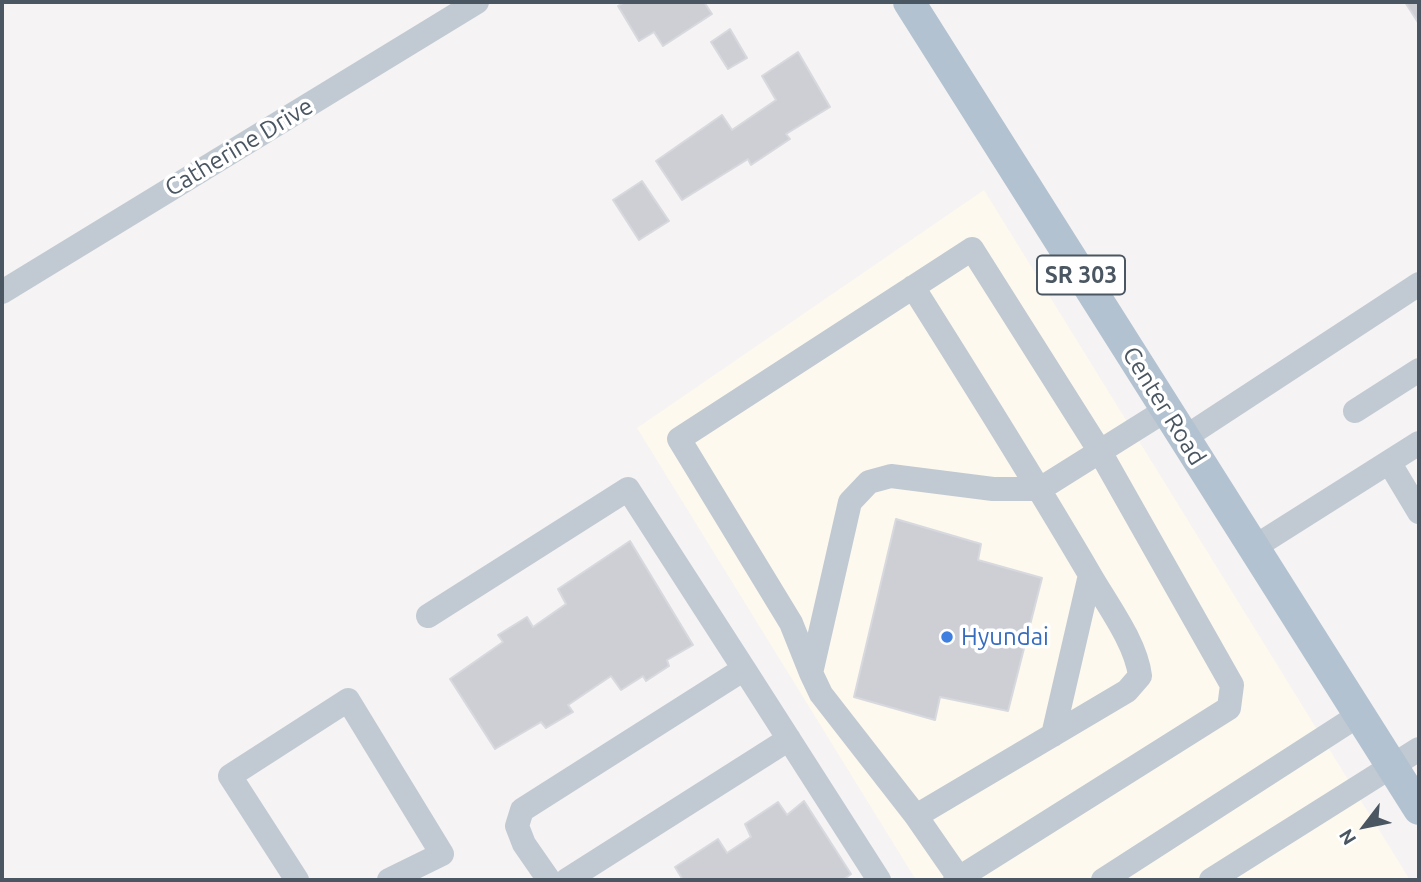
<!DOCTYPE html>
<style>
body{margin:0}
#map{position:relative;width:1421px;height:882px;overflow:hidden;background:#f5f3f3;font-family:Ubuntu,sans-serif}
canvas{display:block}
.frame{position:absolute;inset:0;border:4px solid #4a5661;pointer-events:none}
.north{position:absolute;left:1330px;top:791px;width:70px;height:70px;-webkit-text-stroke:5px #fff;paint-order:stroke;rotate:238deg;font-size:19px;font-weight:700;line-height:28px;text-align:center;color:#4a5661}
.north::after{content:'';display:block;margin:auto;width:24px;height:32px;background:#4a5661;clip-path:polygon(50% 0,100% 100%,50% 72%,0 100%)}
</style>
<div id="map">
<canvas width="1421" height="882"></canvas>
<div class="frame"></div>
<div class="north">N</div>
</div>
<script>
const ctx = document.querySelector('canvas').getContext('2d');
ctx.lineJoin = 'round';
function fill(path, color) { ctx.fillStyle = color; ctx.fill(path, 'evenodd'); }
function trace(path, color, width, dash) { ctx.strokeStyle = color; ctx.lineWidth = width; ctx.lineCap = dash ? 'butt' : 'round'; ctx.setLineDash(dash || []); ctx.stroke(path); }
function write(font, color, halo, rows, align = 'center') {
  ctx.font = font + ' Ubuntu,sans-serif'; ctx.lineWidth = 7; ctx.setLineDash([]); ctx.textBaseline = 'middle'; ctx.strokeStyle = halo; ctx.fillStyle = color; for (const [text, x, y, turn = 0] of rows) {
    ctx.save(); ctx.translate(x, y); ctx.rotate((+turn || 0) * Math.PI / 180); ctx.textAlign = isNaN(turn) ? turn : align; if (halo) ctx.strokeText(text, 0, 0); ctx.fillText(text, 0, 0); ctx.restore();
  }
}
const commercial = new Path2D(`
 M984,190l426,690h-494l-279,-452z`);
const building = new Path2D(`
 M625,2h79l8,12 -49,32 -9,-14 -15,9 -21,-35z
 M1405,2h14v22z
 M730,29l17,29 -19,11 -17,-27z
 M798,52l32,55 -44,27 4,5 -39,26 -3,-6 -66,41 -26,-39 66,-46 10,15 44,-30 -14,-24z
 M642,181l27,40 -30,19 -26,-40z
 M896,519l85,25 -3,16 64,18 -34,133 -68,-14 -5,23 -81,-23z
 M630,541l63,104 -26,15 2,6 -23,15 -3,-5 -22,14 -10,-14 -43,29 5,7 -27,16 -5,-6 -46,27 -45,-70 53,-37 -5,-7 29,-18 6,10 33,-23 -8,-15z
 M804,801l47,73 -8,6h-160l-8,-13 43,-28 9,14 24,-16 -6,-13 33,-22 9,13z`);
const minor = new Path2D(`
 M913,287c60,95 119,189 176,286 17,30 47,69 51,103l-13,15 -211,125
 M2,292l475,-290
 M1355,411l64,-41
 M1184,438l235,-154
 M1389,462l30,50
 M1253,548l166,-105
 M428,616l200,-127 116,180
 M811,673l39,-171 19,-20 22,-6 102,13h47l126,-79
 M1053,735l37,-160
 M297,880l-67,-104 118,-76 94,154 -53,26
 M549,880l-25,-36 -7,-18 5,-16 222,-141 135,211
 M567,880l222,-141
 M955,880l4,-2 270,-170 3,-23 -133,-235 -127,-201 -293,190 112,184 20,50 10,21 95,122 43,62 2,2
 M1103,880l256,-165
 M1211,880l208,-131`);
const major = new Path2D(`
 M909,2l510,807`);
const markers = [
 [947,637,7,"#3f7fe0"]
];
const shields = [
 [1081,275,88]
];
const shieldNames = [
 ["SR 303",1081,275]
];
const streetNames = [
 ["Catherine Drive",239,147,-31],
 ["Center Road",1164,406,58]
];
const shopNames = [
 ["Hyundai",961,637]
];
fill(commercial, '#fdf9ef');
fill(building, '#cdcfd5');
trace(building, '#d7d9de', 2);
trace(minor, '#c1cad2', 24);
trace(major, '#b3c2d1', 32);
for (const [x, y, r, color] of markers) { const dot = new Path2D(); dot.arc(x, y, r, 0, 2 * Math.PI); ctx.fillStyle = color; ctx.fill(dot); trace(dot, '#fff', 2.5); }
for (const [x, y, w] of shields) { const box = new Path2D(); box.roundRect(x - w / 2, y - 19.5, w, 39, 5); ctx.fillStyle = '#fff'; ctx.fill(box); trace(box, '#4a5661', 2); }
write('bold 23px', '#4a5661', null, shieldNames);
write('24px', '#4a5661', '#fff', streetNames);
write('24px', '#366cbe', '#fff', shopNames, 'left');
</script>
